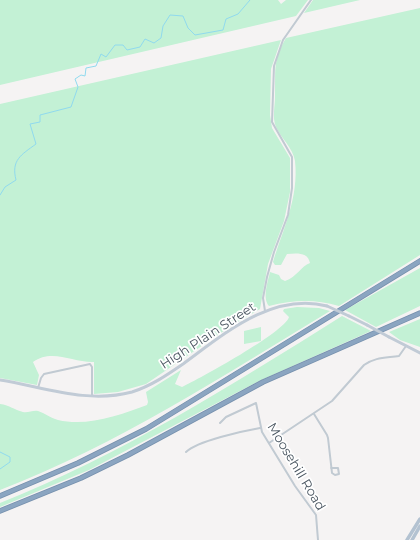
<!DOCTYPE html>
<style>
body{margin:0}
canvas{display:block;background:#f5f3f3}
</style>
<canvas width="420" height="540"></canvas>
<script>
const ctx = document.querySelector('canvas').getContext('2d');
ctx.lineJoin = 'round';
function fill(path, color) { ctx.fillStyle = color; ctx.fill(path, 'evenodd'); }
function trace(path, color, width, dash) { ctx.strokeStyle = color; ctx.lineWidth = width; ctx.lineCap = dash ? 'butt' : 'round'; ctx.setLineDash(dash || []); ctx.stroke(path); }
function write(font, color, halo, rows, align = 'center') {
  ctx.font = font + ' Montserrat,sans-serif'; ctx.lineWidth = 3.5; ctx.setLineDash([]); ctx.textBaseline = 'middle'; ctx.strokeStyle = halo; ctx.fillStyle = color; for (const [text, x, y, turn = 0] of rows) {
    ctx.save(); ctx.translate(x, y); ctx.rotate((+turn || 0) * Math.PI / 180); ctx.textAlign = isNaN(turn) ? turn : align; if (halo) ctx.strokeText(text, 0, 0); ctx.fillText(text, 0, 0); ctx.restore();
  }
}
const green = new Path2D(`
 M0,0h278l3,4 5,-4h22l-12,16 -296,69z
 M313,0h47l-56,13z
 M420,8v247l-81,51c-25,-7 -45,-6 -70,0 -7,-8 -1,-25 1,-34l9,3 2,4 4,2c12,-4 16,-15 25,-18 -2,-11 -13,-10 -23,-9l-6,11h-6l-2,-3c10,-33 26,-64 22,-101 -2,-13 -14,-23 -19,-34 -4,-10 -1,-20 -1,-30 1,-26 -3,-35 11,-59z
 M281,40l-10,29 -1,46 2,13 18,30v34l-6,29 -16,43 -8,45 -29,17 -85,58 -28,8 -24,2v-32c-20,1 -42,-14 -61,0l6,13 -2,10 -37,-7v-274z
 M420,268v38l-44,21 -31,-17z
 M297,307l22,1 11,3c-107,65 -213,134 -330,179v-86c10,1 14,6 23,8 5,1 10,-2 15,-1 7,2 12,7 20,9 29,7 62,-5 89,-15l1,-3 -2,-10 35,-22 -6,14 7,3c17,-8 103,-55 107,-70l-6,-6 1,-2z
 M342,316l29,15 -112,50 -170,89 -89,37v-4c121,-48 232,-118 342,-187z
 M420,319v28l-20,-7 -11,-8z
 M261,327v14l-17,3v-13z`);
const stream = new Path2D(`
 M0,195l5,-8 11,-7c-5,-20 5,-25 20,-36l-6,-20 10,-2v-7l31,-8 7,-20 -3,-8 6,-4 4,1 1,-8 10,-2 5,-12 5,3 9,-12h8l4,5 13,-3 5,-8 9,4 7,-5 2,-12 7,-11 13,1 5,12 7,7 28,-5 3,-11 12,-5 12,-14
 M0,452l10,5v5l-10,7`);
const minor = new Path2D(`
 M265,311l-2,-13 4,-21 7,-25 14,-37 4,-27v-31l-20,-35 2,-56 9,-26 28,-40
 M38,388l3,-10 3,-4 46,-10 2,3v29
 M314,414l13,21 1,3 4,35 3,2 4,-1 -1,-6h-7
 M220,423l6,-6 30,-14 6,29 33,54 21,29 2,25
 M269,443l63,-42 32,-36c11,-8 22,-7 35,-9l7,-10
 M186,452c11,-11 57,-21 74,-24`);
const secondary = new Path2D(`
 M349,316l18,9
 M389,337l31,16
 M0,380c44,7 87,24 132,12 19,-6 35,-17 51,-28 41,-30 89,-72 144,-58`);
const primary = new Path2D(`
 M407,540l13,-21
 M412,540l8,-14`);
const motorway = new Path2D(`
 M0,496l78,-33 68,-34 274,-168
 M0,511l81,-33 47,-23 135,-73 157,-69`);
const secondaryBridge = new Path2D(`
 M327,306l22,10
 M367,325l22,12`);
const streetNames = [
 ["High Plain Street",208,336,-33],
 ["Moosehill Road",296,467,59]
];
fill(green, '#c3f1d5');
trace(stream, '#90daee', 1);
trace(motorway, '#7690ad', 5.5);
trace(minor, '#c1cad2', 2);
trace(secondary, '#c1cbd6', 3);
trace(primary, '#b3c2d1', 3.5);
trace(motorway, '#8ba5c1', 4);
trace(secondaryBridge, '#c1cbd6', 3);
write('13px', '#4a5661', '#fff', streetNames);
</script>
